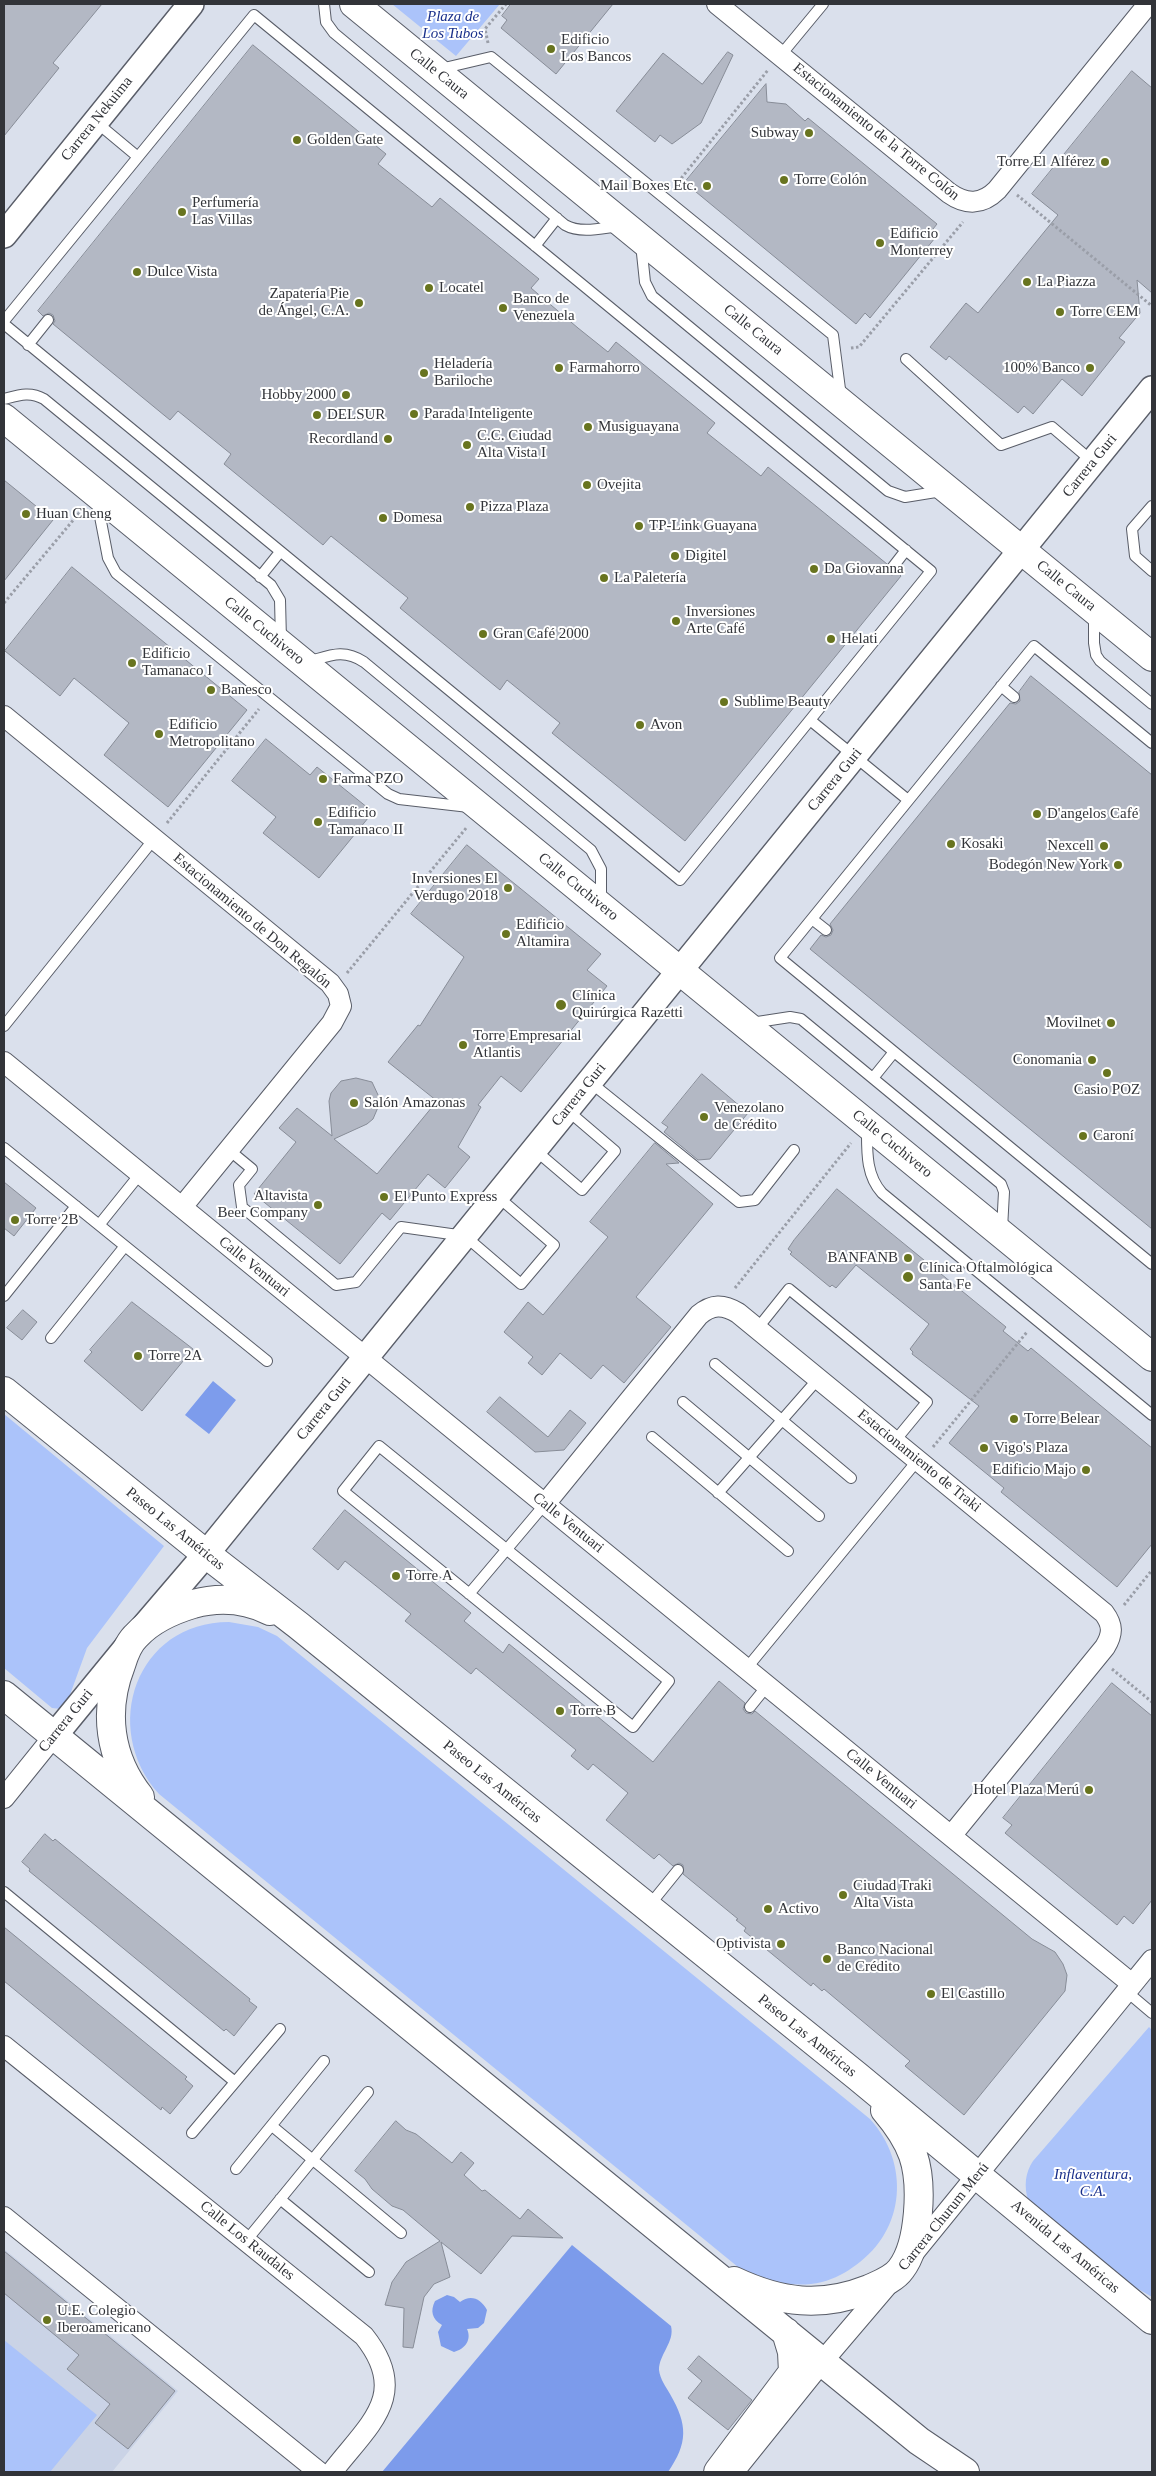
<!DOCTYPE html>
<meta charset="utf-8">
<style>
body{margin:0}
#map{position:relative;width:1156px;height:2476px;overflow:hidden;background:#dae0ec;font-family:Georgia,serif}
canvas{display:block}
.frame{position:absolute;inset:0;border:5px solid #323439;pointer-events:none}
</style>
<div id="map">
<canvas width="1156" height="2476"></canvas>
<div class="frame"></div>
</div>
<script>
const ctx = document.querySelector('canvas').getContext('2d');
ctx.lineJoin = 'round';
function fill(path, color) { ctx.fillStyle = color; ctx.fill(path, 'evenodd'); }
function trace(path, color, width, dash) { ctx.strokeStyle = color; ctx.lineWidth = width; ctx.lineCap = dash ? 'butt' : 'round'; ctx.setLineDash(dash || []); ctx.stroke(path); }
function write(font, color, halo, rows, align = 'center') {
  ctx.font = font + ' Georgia,serif'; ctx.lineWidth = 4; ctx.setLineDash([]); ctx.textBaseline = 'middle'; ctx.strokeStyle = halo; ctx.fillStyle = color; for (const [text, x, y, turn = 0] of rows) {
    ctx.save(); ctx.translate(x, y); ctx.rotate((+turn || 0) * Math.PI / 180); ctx.textAlign = isNaN(turn) ? turn : align; if (halo) ctx.strokeText(text, 0, 0); ctx.fillText(text, 0, 0); ctx.restore();
  }
}
const built = new Path2D(`
 M4,2249l174,142 -66,81h-108z`);
const green = new Path2D(`
 M392,4h108l-44,52z
 M4,1414l160,132 -77,102 -20,55 -6,6 -9,-1 -48,-40z
 M229,1622l29,5 19,9 593,483c40,44 36,111 -14,146 -9,7 -22,14 -34,17 -29,7 -58,-1 -84,-15l-579,-473c-59,-66 -23,-172 70,-172z
 M1149,2027l3,3v267l-36,-21 -88,-76c-4,-14 -3,-27 5,-39z
 M4,2340l93,75 -47,57h-46z`);
const forest = new Path2D(`
 M572,2245l99,81c4,16 -12,28 -12,44 1,9 7,17 11,24 18,31 18,49 -2,78h-286z`);
const water = new Path2D(`
 M213,1381l23,19 -27,34 -24,-19z
 M447,2295l7,2 6,5c11,-8 21,-3 27,8l-3,13 -6,5 -11,1c5,11 -2,20 -13,23l-13,-6 -3,-14 4,-7c-10,-6 -12,-14 -7,-24z`);
const building = new Path2D(`
 M4,4h98l-49,59 6,5 -55,68z
 M511,4h102l-57,70 -55,-46 6,-8 -5,-4z
 M253,45l133,109 -8,10 54,43 8,-9 99,81 -8,9 47,40 30,24 8,-10 99,81 -8,10 54,43 7,-9 119,97 -2,4 2,5 5,2 5,-3 4,4 -216,265 -133,-108 8,-10 -53,-43 -7,10 -100,-82 8,-10 -77,-62 -8,9 -99,-81 7,-10 -53,-43 -8,9 -117,-96 2,-3 -2,-6 -4,-2 -6,3 -5,-5z
 M728,52l5,3 -32,68 -29,21 -12,-9 -5,7 -39,-31 47,-58 39,31z
 M1132,71l20,17v205l-15,-13 3,33 -21,25 6,4 -43,54 -20,-17 -29,35 -9,-8 -6,7 -69,-57 -3,4 -16,-13 36,-44 12,10 80,-98 -26,-21z
 M766,84l1,18 19,2 19,17 3,-3 129,106 -4,5 6,4 -69,85 -5,-5 -9,11 -166,-137 1,-2 -5,-4z
 M4,480l49,40 -49,61z
 M72,567l175,143 -79,97 -64,-52 25,-32 -55,-45 -14,18 -55,-45z
 M1031,676l121,99v454l-342,-280 11,-14 5,2 5,-2 2,-5 -3,-6 180,-221 6,1 4,-3 -1,-9z
 M266,739l44,36 7,-8 56,45 -54,66 -56,-45 13,-16 -44,-36z
 M467,845l134,109 -14,16 20,16 -86,106 -20,-16 -23,29 3,2 -23,40 12,10 -25,31 -17,-14 -38,46 -8,-7 -42,51 -86,-70 42,-52 -17,-14 18,-20 35,28 -3,-35 2,-8 10,-12 15,-3 16,4 7,15v8l-6,14 -6,5 -33,15 43,35 60,-73 -49,-39 30,-37 2,1 44,-69 -53,-43z
 M702,1074l46,39 -38,46 -12,1 -34,-28 4,-5 -6,-4z
 M655,1143l24,20 -13,1 47,40 -77,93 35,30 -47,56 -21,-18 -12,14 -31,-26 -18,22 -14,-12 5,-6 -29,-25 24,-30 15,13 65,-78 -18,-15z
 M4,1182l32,26 -22,28 -10,-8z
 M837,1189l169,138 -3,4 25,20 3,-3 121,100v96l-35,43 -116,-95 3,-4 -55,-45 30,-37 -67,-52 1,-2 -3,-3 19,-25 -73,-59 -20,23 -4,-3 -2,2 -40,-33 2,-2 -4,-3 6,-9z
 M132,1302l61,47 -51,62 -58,-50 8,-9 -2,-2z
 M23,1310l14,12 -15,18 -15,-12z
 M500,1397l48,40 22,-27 16,13 -22,27 -29,2 -48,-40z
 M345,1510l126,103 -7,8 39,32 6,-9 144,118 66,-81 26,22 -2,6 3,4 6,1 3,-3 277,228 23,13 8,12 4,11 -2,16 -101,124 -59,-49 5,-5 -86,-72 -2,2 -9,-8 -2,3 -67,-55 2,-3 -10,-8 2,-1 -55,-45v-9l-4,-2 -6,3 -14,-12 -5,5 -48,-39 22,-27 -35,-29 -5,6 -17,-14 5,-6 -100,-82 -5,6 -66,-53 6,-7 -66,-53 -7,9 -25,-21z
 M1112,1683l40,33v184l-19,24 -9,-8 -7,9 -112,-92 7,-8 -9,-7z
 M45,1834l8,7 2,-2 195,160 -1,2 8,6 -23,29 -8,-7 -2,2 -195,-160 1,-2 -8,-7z
 M4,1927l183,150 -2,2 8,7 -23,28 -8,-7 -1,3 -157,-129z
 M396,2121l10,9 10,4 36,29 9,-11 13,11 -10,12 18,16 3,-1 35,29 8,-10 35,29 -51,-2 -31,38 -40,-32 9,35 -16,7 -10,13 -11,51 -10,-1 1,-39 -19,-3 7,-23 14,-20 34,-21 -37,-31 -11,-4 -20,-17 -7,-10 -10,-8z
 M4,2251l171,140 -47,58 -33,-26 15,-19 -43,-35 12,-14 -75,-62z
 M699,2356l53,44 -24,30 -40,-32 14,-17 -14,-12z`);
const path = new Path2D(`
 M488,43l-3,-14 21,-25
 M675,186l93,-116
 M1017,195l135,111
 M851,348l8,-1 104,-125
 M4,603l76,-91
 M167,823l92,-114
 M347,973l120,-146
 M735,1288l116,-145
 M933,1447l94,-115
 M1124,1605l28,-35
 M1112,1669l40,33`);
const service = new Path2D(`
 M324,4l2,18 8,11 231,192c16,9 37,3 54,1
 M780,56l43,-52
 M440,69l51,-12 342,278 8,62
 M96,122l42,35
 M641,244l4,38 7,14 236,195 17,6 37,-6
 M535,246l22,-28
 M4,321l250,-306 677,556 -251,309 -676,-556
 M28,345l20,-25
 M906,359l95,86 51,-18 41,35
 M4,399c15,-4 26,-8 40,0l227,186 9,15 1,40
 M97,501l11,57 8,15 272,221 11,5 70,8
 M1152,506l-20,23 3,27 17,15
 M892,568l14,-18
 M260,577l20,-25
 M1094,613v30l2,12 4,6 52,43
 M307,662c22,-6 36,-14 57,0l227,188 10,19v34
 M1001,686l13,11
 M810,720l98,80
 M1152,743l-118,-97 -254,312 372,306
 M812,919l14,11
 M751,1023l39,-6 11,2 200,165 3,8 -2,37
 M4,1026l150,-187
 M873,1078l21,-26
 M590,1082l149,120 16,-2 39,-50
 M867,1130c0,22 -1,45 15,63l270,222
 M4,1148l263,213
 M229,1150l23,19 -13,16 3,22 94,78 20,-3 45,-55 64,9 56,48 33,-39 -57,-49
 M535,1150l47,40 33,-39 -48,-41
 M99,1225l41,-51
 M4,1296l72,-90
 M757,1329l32,-40 138,113 -33,40
 M51,1338l74,-92
 M715,1364l136,114
 M683,1402l136,114
 M652,1437l136,114
 M379,1446l290,235 -36,46 -290,-236z
 M718,1493l100,-114
 M469,1594l76,-90
 M746,1669l171,-208
 M750,1707l17,-21
 M4,1892l231,190
 M648,1907l30,-37
 M1126,1991l26,22
 M272,2126l129,107
 M192,2133l88,-104
 M236,2169l88,-108
 M280,2199l89,73
 M246,2241l122,-149`);
const minor = new Path2D(`
 M717,4l232,189c17,12 33,12 48,-3l148,-182
 M4,716l326,267 8,11 3,12 -9,17 -150,184
 M4,1062l1128,922
 M545,1504l154,-189c13,-11 24,-11 39,-2l366,300c9,12 9,21 1,34l-154,189
 M4,1798l50,-62
 M4,2046l360,290c47,59 5,88 -32,136
 M4,2217l315,255
 M912,2255l240,-295
 M736,2469l86,-107 69,-81`);
const tertiary = new Path2D(`
 M4,235l187,-231
 M54,1736l82,-100 70,-82 946,-1165`);
const secondary = new Path2D(`
 M4,1391l202,163 92,71 559,451 295,244
 M4,1695l915,746 46,31
 M140,1797c-31,-39 -37,-86 -19,-132 3,-10 8,-23 16,-30 14,-15 36,-25 56,-31 26,-7 53,-5 77,7
 M734,2281c47,22 87,27 135,8 11,-5 25,-10 32,-20 19,-25 22,-85 12,-114 -6,-17 -17,-32 -28,-45
 M718,2472l75,-100 -1,-20 -6,-20`);
const primary = new Path2D(`
 M354,4l798,653
 M4,418l1148,939`);
const markers = [
 [551,49,5,"#68741f"],
 [809,133,5,"#68741f"],
 [297,140,5,"#68741f"],
 [1105,162,5,"#68741f"],
 [784,180,5,"#68741f"],
 [707,186,5,"#68741f"],
 [182,212,5,"#68741f"],
 [880,243,5,"#68741f"],
 [137,272,5,"#68741f"],
 [1027,282,5,"#68741f"],
 [429,288,5,"#68741f"],
 [359,303,5,"#68741f"],
 [503,308,5,"#68741f"],
 [1060,312,5,"#68741f"],
 [559,368,5,"#68741f"],
 [1090,368,5,"#68741f"],
 [424,373,5,"#68741f"],
 [346,395,5,"#68741f"],
 [414,414,5,"#68741f"],
 [317,415,5,"#68741f"],
 [588,427,5,"#68741f"],
 [388,439,5,"#68741f"],
 [467,445,5,"#68741f"],
 [587,485,5,"#68741f"],
 [470,507,5,"#68741f"],
 [26,514,5,"#68741f"],
 [383,518,5,"#68741f"],
 [639,526,5,"#68741f"],
 [675,556,5,"#68741f"],
 [814,569,5,"#68741f"],
 [604,578,5,"#68741f"],
 [676,621,5,"#68741f"],
 [483,634,5,"#68741f"],
 [831,639,5,"#68741f"],
 [132,663,5,"#68741f"],
 [211,690,5,"#68741f"],
 [724,702,5,"#68741f"],
 [640,725,5,"#68741f"],
 [159,734,5,"#68741f"],
 [323,779,5,"#68741f"],
 [1037,814,5,"#68741f"],
 [318,822,5,"#68741f"],
 [951,844,5,"#68741f"],
 [1104,846,5,"#68741f"],
 [1118,865,5,"#68741f"],
 [508,888,5,"#68741f"],
 [506,934,5,"#68741f"],
 [561,1005,6,"#68741f"],
 [1111,1023,5,"#68741f"],
 [463,1045,5,"#68741f"],
 [1092,1060,5,"#68741f"],
 [1107,1073,5,"#68741f"],
 [354,1103,5,"#68741f"],
 [704,1117,5,"#68741f"],
 [1083,1136,5,"#68741f"],
 [384,1197,5,"#68741f"],
 [318,1205,5,"#68741f"],
 [15,1220,5,"#68741f"],
 [908,1258,5,"#68741f"],
 [908,1277,6,"#68741f"],
 [138,1356,5,"#68741f"],
 [1014,1419,5,"#68741f"],
 [984,1448,5,"#68741f"],
 [1086,1470,5,"#68741f"],
 [396,1576,5,"#68741f"],
 [560,1711,5,"#68741f"],
 [1089,1790,5,"#68741f"],
 [843,1895,5,"#68741f"],
 [768,1909,5,"#68741f"],
 [781,1944,5,"#68741f"],
 [827,1959,5,"#68741f"],
 [931,1994,5,"#68741f"],
 [47,2320,5,"#68741f"]
];
const parkNames = [
 ["Plaza de",453,17],
 ["Los Tubos",453,34],
 ["Inflaventura,",1093,2175],
 ["C.A.",1093,2192]
];
const poiNames = [
 ["Edificio",561,40],
 ["Los Bancos",561,57],
 ["Subway",799,133,"right"],
 ["Golden Gate",307,140],
 ["Torre El Alférez",1095,162,"right"],
 ["Torre Colón",794,180],
 ["Mail Boxes Etc.",697,186,"right"],
 ["Perfumería",192,203],
 ["Las Villas",192,220],
 ["Edificio",890,234],
 ["Monterrey",890,251],
 ["Dulce Vista",147,272],
 ["La Piazza",1037,282],
 ["Locatel",439,288],
 ["Zapatería Pie",349,294,"right"],
 ["de Ángel, C.A.",349,311,"right"],
 ["Banco de",513,299],
 ["Venezuela",513,316],
 ["Torre CEM",1070,312],
 ["Heladería",434,364],
 ["Bariloche",434,381],
 ["Farmahorro",569,368],
 ["100% Banco",1080,368,"right"],
 ["Hobby 2000",336,395,"right"],
 ["Parada Inteligente",424,414],
 ["DELSUR",327,415],
 ["Musiguayana",598,427],
 ["C.C. Ciudad",477,436],
 ["Alta Vista I",477,453],
 ["Recordland",378,439,"right"],
 ["Ovejita",597,485],
 ["Pizza Plaza",480,507],
 ["Huan Cheng",36,514],
 ["Domesa",393,518],
 ["TP-Link Guayana",649,526],
 ["Digitel",685,556],
 ["Da Giovanna",824,569],
 ["La Paletería",614,578],
 ["Inversiones",686,612],
 ["Arte Café",686,629],
 ["Gran Café 2000",493,634],
 ["Helati",841,639],
 ["Edificio",142,654],
 ["Tamanaco I",142,671],
 ["Banesco",221,690],
 ["Sublime Beauty",734,702],
 ["Edificio",169,725],
 ["Metropolitano",169,742],
 ["Avon",650,725],
 ["Farma PZO",333,779],
 ["Edificio",328,813],
 ["Tamanaco II",328,830],
 ["D'angelos Café",1047,814],
 ["Kosaki",961,844],
 ["Nexcell",1094,846,"right"],
 ["Bodegón New York",1108,865,"right"],
 ["Inversiones El",498,879,"right"],
 ["Verdugo 2018",498,896,"right"],
 ["Edificio",516,925],
 ["Altamira",516,942],
 ["Clínica",572,996],
 ["Quirúrgica Razetti",572,1013],
 ["Movilnet",1101,1023,"right"],
 ["Torre Empresarial",473,1036],
 ["Atlantis",473,1053],
 ["Conomania",1082,1060,"right"],
 ["Casio POZ",1107,1090,"center"],
 ["Salón Amazonas",364,1103],
 ["Venezolano",714,1108],
 ["de Crédito",714,1125],
 ["Caroní",1093,1136],
 ["Altavista",308,1196,"right"],
 ["Beer Company",308,1213,"right"],
 ["El Punto Express",394,1197],
 ["Torre 2B",25,1220],
 ["BANFANB",898,1258,"right"],
 ["Clínica Oftalmológica",919,1268],
 ["Santa Fe",919,1285],
 ["Torre 2A",148,1356],
 ["Torre Belear",1024,1419],
 ["Vigo's Plaza",994,1448],
 ["Edificio Majo",1076,1470,"right"],
 ["Torre A",406,1576],
 ["Torre B",570,1711],
 ["Hotel Plaza Merú",1079,1790,"right"],
 ["Ciudad Traki",853,1886],
 ["Alta Vista",853,1903],
 ["Activo",778,1909],
 ["Optivista",771,1944,"right"],
 ["Banco Nacional",837,1950],
 ["de Crédito",837,1967],
 ["El Castillo",941,1994],
 ["U.E. Colegio",57,2311],
 ["Iberoamericano",57,2328]
];
const streetNames = [
 ["Calle Caura",439,74,39],
 ["Carrera Nekuima",97,119,-51],
 ["Estacionamiento de la Torre Colón",876,132,39],
 ["Calle Caura",753,330,39],
 ["Carrera Guri",1090,466,-51],
 ["Calle Caura",1066,586,39],
 ["Calle Cuchivero",264,631,39],
 ["Carrera Guri",835,780,-51],
 ["Calle Cuchivero",578,887,39],
 ["Estacionamiento de Don Regalón",252,921,40],
 ["Carrera Guri",579,1095,-51],
 ["Calle Cuchivero",892,1144,39],
 ["Calle Ventuari",254,1267,39],
 ["Carrera Guri",324,1409,-51],
 ["Estacionamiento de Traki",919,1461,39],
 ["Calle Ventuari",568,1523,39],
 ["Paseo Las Américas",175,1529,39],
 ["Carrera Guri",66,1721,-51],
 ["Calle Ventuari",881,1779,39],
 ["Paseo Las Américas",492,1782,39],
 ["Paseo Las Américas",807,2036,39],
 ["Carrera Churum Merú",944,2217,-51],
 ["Calle Los Raudales",247,2241,39],
 ["Avenida Las Américas",1065,2247,40]
];
fill(built, '#cad3e6');
fill(green, '#abc3fa');
fill(forest, '#7c9beb');
fill(water, '#7d9cec');
fill(building, '#b3b8c4');
trace(building, '#878c97', 1);
trace(service, '#595d68', 12);
trace(minor, '#595d68', 22);
trace(tertiary, '#595d68', 28);
trace(secondary, '#595d68', 30);
trace(primary, '#595d68', 30);
trace(path, '#9a9ea8', 3, [2.5, 2.5]);
trace(service, '#fff', 10);
trace(minor, '#fff', 20);
trace(tertiary, '#fff', 25);
trace(secondary, '#fff', 28);
trace(primary, '#fff', 28);
for (const [x, y, r, color] of markers) { const dot = new Path2D(); dot.arc(x, y, r, 0, 2 * Math.PI); ctx.fillStyle = color; ctx.fill(dot); trace(dot, '#fff', 2); }
write('italic 15px', '#1a308b', '#fff', parkNames);
write('15px', '#323439', '#fff', poiNames, 'left');
write('15px', '#323439', '#fff', streetNames);
</script>
